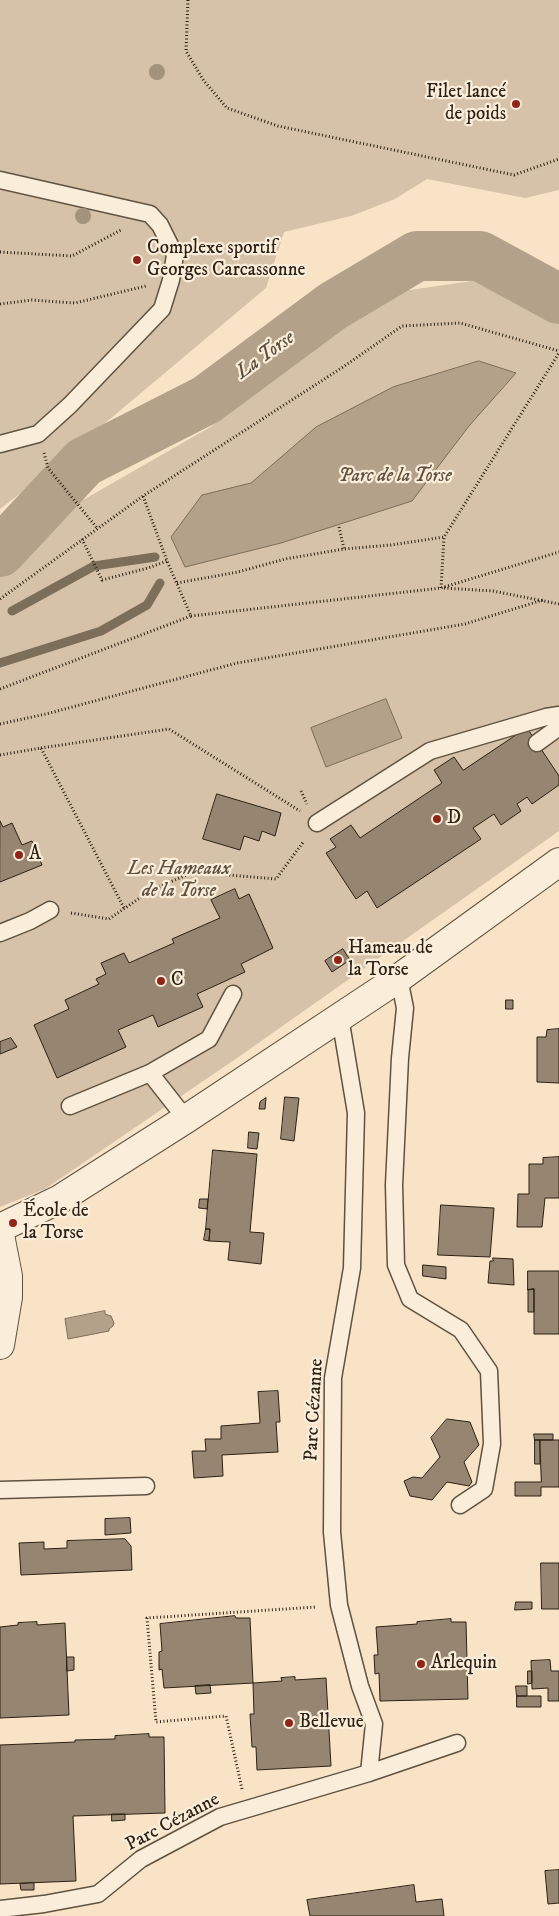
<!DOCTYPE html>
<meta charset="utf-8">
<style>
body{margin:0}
canvas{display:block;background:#f8e3c6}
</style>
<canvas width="559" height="1916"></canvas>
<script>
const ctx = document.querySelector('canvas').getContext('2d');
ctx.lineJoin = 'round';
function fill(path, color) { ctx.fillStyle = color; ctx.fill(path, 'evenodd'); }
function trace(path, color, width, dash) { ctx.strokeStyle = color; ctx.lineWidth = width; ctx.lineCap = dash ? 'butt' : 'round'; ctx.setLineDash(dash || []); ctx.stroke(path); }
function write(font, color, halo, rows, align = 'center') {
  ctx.font = font + ' "IM FELL DW Pica",serif'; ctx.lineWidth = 4.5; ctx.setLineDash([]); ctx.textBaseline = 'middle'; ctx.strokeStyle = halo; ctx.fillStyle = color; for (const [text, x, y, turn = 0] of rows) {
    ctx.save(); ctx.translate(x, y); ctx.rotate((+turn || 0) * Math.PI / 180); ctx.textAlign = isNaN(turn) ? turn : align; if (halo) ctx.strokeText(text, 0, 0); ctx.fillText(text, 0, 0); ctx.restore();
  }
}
const green = new Path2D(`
 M0,0h559v190l-34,8 -98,-19 -32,20 -44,17 -67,16 -18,56 -231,194 -35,27z
 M521,274l38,23v534l-319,225 -195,133 -45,18v-667l76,-36 136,-78 128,-126z`);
const water = new Path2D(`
 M479,361l37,12 -47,53 -57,75 -131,42 -96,24 -14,-30 31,-42 49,-12 65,-56 77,-40z
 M386,699l16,39 -76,29 -15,-39z
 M105,1311v3l6,2 3,7 -1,3 -4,3v2l-41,8 -3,-20z`);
const stream = new Path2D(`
 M12,611l82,-45 61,-9
 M0,663l101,-32 46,-26 13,-22`);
const river = new Path2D(`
 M0,552l84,-90 122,-62 127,-94 84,-50h63l79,43`);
const building = new Path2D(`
 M527,728l32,48v9l-27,19 -5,-7 -10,7 4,7 -20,14 -7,-11 -21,14 8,11 -104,69 -10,-17 -11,8 -30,-46 10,-6 -6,-8 21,-14 9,13 82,-55 -8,-13 20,-13 9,13z
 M217,794l64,19 -6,23 -13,-5 -3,10 -15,-5 -4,14 -37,-11z
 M0,821l3,6 9,-4 10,22 10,-4 10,24 -42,17z
 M235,889l4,10 10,-5 24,54 -32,16 4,8 -48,22 6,13 -45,20 -5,-12 -35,15 8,17 -69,31 -23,-53 35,-16 -4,-9 34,-16 -3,-5 10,-5 -5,-11 23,-10 5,10 45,-20 -2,-4 48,-21 -9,-18z
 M343,949l7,11 -18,12 -7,-11z
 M506,1000h7v9h-7z
 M559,1029v54l-22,-1v-45h9l1,-7z
 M11,1038l6,9 -17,7v-12z
 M285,1097l14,1 -5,43 -13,-2z
 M266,1098l-1,11h-6l1,-7z
 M249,1132l10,1 -2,16 -9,-1z
 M213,1150l44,4 -7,78 14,1 -3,31 -33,-4 2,-18 -21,-1 1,-12h-4z
 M559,1157v41h-14l-3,29h-25l1,-33h11v-30h14v-6z
 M200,1199h8l-1,10 -8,-1z
 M441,1205l53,3 -4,49 -52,-2z
 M206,1229h4l-1,12 -5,-1z
 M493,1258l20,1 1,26 -26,-2 2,-22h3z
 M423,1265l23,2v12l-23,-3z
 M528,1271h31v63h-25v-45l-6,1z
 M534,1289v23h-6v-22z
 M278,1391l2,31h-4l2,30 -56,3 1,21 -29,2 -2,-27h14l-1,-12h16v-13l39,-3 -2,-31z
 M447,1419l23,3 9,23 -15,17 8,20 -3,4 -22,-4 -15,18 -22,-4 -6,-15 9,-4 9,1 18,-21 -9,-19z
 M534,1434h19v6h-18z
 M535,1440h5v24h-5z
 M540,1440h19v47h-18v9h-26v-14h26z
 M130,1518l1,15 -26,2v-16z
 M125,1539l6,7 1,24 -111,5 -2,-32 25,-1v7l23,-1v-7z
 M541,1563h18v46h-17z
 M516,1602h16v7l-17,1z
 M235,1616l1,2h14l3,65 -89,5 -2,-19 -3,1v-18l3,-1 -2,-27z
 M451,1619v3h15l2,77 -88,2 -1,-28 -4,1 -1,-19h4l-2,-28 41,-3v-2z
 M37,1622v3l28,-2 4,92 -69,3v-91l18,-2v-2z
 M67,1657h7v13l-7,1z
 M550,1660l1,11h8v30h-11v-13l-16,1 -1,-28z
 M528,1671h4v12l-4,1z
 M295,1677v3l31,-2 5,88 -74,4 -1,-23h-4l-2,-33h4l-1,-31 29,-2 -1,-3z
 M210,1685l1,8 -15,1 -1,-8z
 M516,1686h11v10h-10z
 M517,1696h24v11h-24z
 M149,1734v3h15l1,76 -92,3 3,65 -76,3v-139l75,-3v-2l40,-1v-3z
 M112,1814h13v6l-13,1z
 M559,1870v33l-11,1 -3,-33z
 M34,1883v7h-13l-1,-6z
 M414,1885l2,17 26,-3 2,17h-134l-3,-16z`);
const path = new Path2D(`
 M188,0l-2,51 18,30 23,27 51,18 236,49 45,-16
 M0,252l72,4 49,-26
 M0,304l32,-4 43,3 71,-17
 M44,453l4,15 49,60
 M339,527l5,22
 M82,539l20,41 46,-12 19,-7
 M177,583l61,-11 47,-13 59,-10 47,-4 53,-8
 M441,588l3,-51 115,-184
 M444,588l49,3 66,13
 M0,599l143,-103 200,-129 59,-41 58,-3 99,28
 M191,616l250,-28 118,-36
 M0,689l191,-73 -24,-55 -24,-65
 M0,724l46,-10 191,-51 228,-39 78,-24
 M41,748l128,-19 131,82
 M0,755l41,-7 83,160
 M301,791l6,13
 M71,913l38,6 41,-28 43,-19 83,7 28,-38
 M242,1789l-16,-73 -70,6 -9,-104 169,-11`);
const service = new Path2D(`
 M0,180l150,34 10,11 15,30 -4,25 -9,29 -92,96 -32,29 -38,10
 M537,743l22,-16
 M317,823l113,-72 116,-34 13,-2
 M0,933l30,-12 20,-11
 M399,978l6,30 -5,50 -6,127 2,80 14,34 51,31 28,41 3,73 -8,45 -24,16
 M150,1073l59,-34 24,-45
 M70,1106l80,-33 36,46
 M0,1490l146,-4
 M369,1773l88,-30
 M0,1909l44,-5 54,-10 43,-35 79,-42 149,-44 5,-49 -14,-38 -21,-81 -7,-73 1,-154 19,-110 4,-155 -16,-96`);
const minor = new Path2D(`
 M0,1235l8,41v21l-8,48`);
const tertiary = new Path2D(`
 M0,1228l60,-29 126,-80 213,-141 160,-116`);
const trees = [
 [157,72],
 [83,216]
];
const markers = [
 [516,104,5,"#8f2418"],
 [137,260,5,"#8f2418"],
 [437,819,5,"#8f2418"],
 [19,855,5,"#8f2418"],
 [338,960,5,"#8f2418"],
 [161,981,5,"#8f2418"],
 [13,1223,5,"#8f2418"],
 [421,1664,5,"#8f2418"],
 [289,1723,5,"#8f2418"]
];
const poiNames = [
 ["Filet lancé",506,93,"right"],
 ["de poids",506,115,"right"],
 ["Complexe sportif",147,249],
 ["Georges Carcassonne",147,271],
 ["D",447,819],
 ["A",29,855],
 ["Hameau de",348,949],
 ["la Torse",348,971],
 ["C",171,981],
 ["École de",23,1212],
 ["la Torse",23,1234],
 ["Arlequin",431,1664],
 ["Bellevue",299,1723]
];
const parkNames = [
 ["Parc de la Torse",395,477],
 ["Les Hameaux",179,870],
 ["de la Torse",179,892]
];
const streetNames = [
 ["Parc Cézanne",315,1410,-87],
 ["Parc Cézanne",173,1823,-28]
];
const waterNames = [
 ["La Torse",266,356,-36]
];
fill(green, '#d5c2a8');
fill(water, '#b3a189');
trace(water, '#7d6e5a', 1);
trace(stream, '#7d6e5a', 9);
trace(river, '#b3a189', 50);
fill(building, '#968671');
trace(building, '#2c2114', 1);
trace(service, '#5f5240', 19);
trace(minor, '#5f5240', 30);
trace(tertiary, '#5f5240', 30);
trace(path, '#2c2114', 3, [1, 2.5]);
trace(service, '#faedda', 16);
trace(minor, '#faedda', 28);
trace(tertiary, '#faedda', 28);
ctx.fillStyle = '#a4937c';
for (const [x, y] of trees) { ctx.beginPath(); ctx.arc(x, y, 8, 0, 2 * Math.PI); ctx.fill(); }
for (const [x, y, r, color] of markers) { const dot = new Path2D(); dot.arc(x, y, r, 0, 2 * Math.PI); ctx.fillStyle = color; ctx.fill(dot); trace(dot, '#faedda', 2); }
write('19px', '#2c2114', '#faedda', poiNames, 'left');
write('italic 19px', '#5f5140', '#faedda', parkNames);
write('19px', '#2c2114', '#faedda', streetNames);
write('italic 20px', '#5b4e3d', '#faedda', waterNames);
</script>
